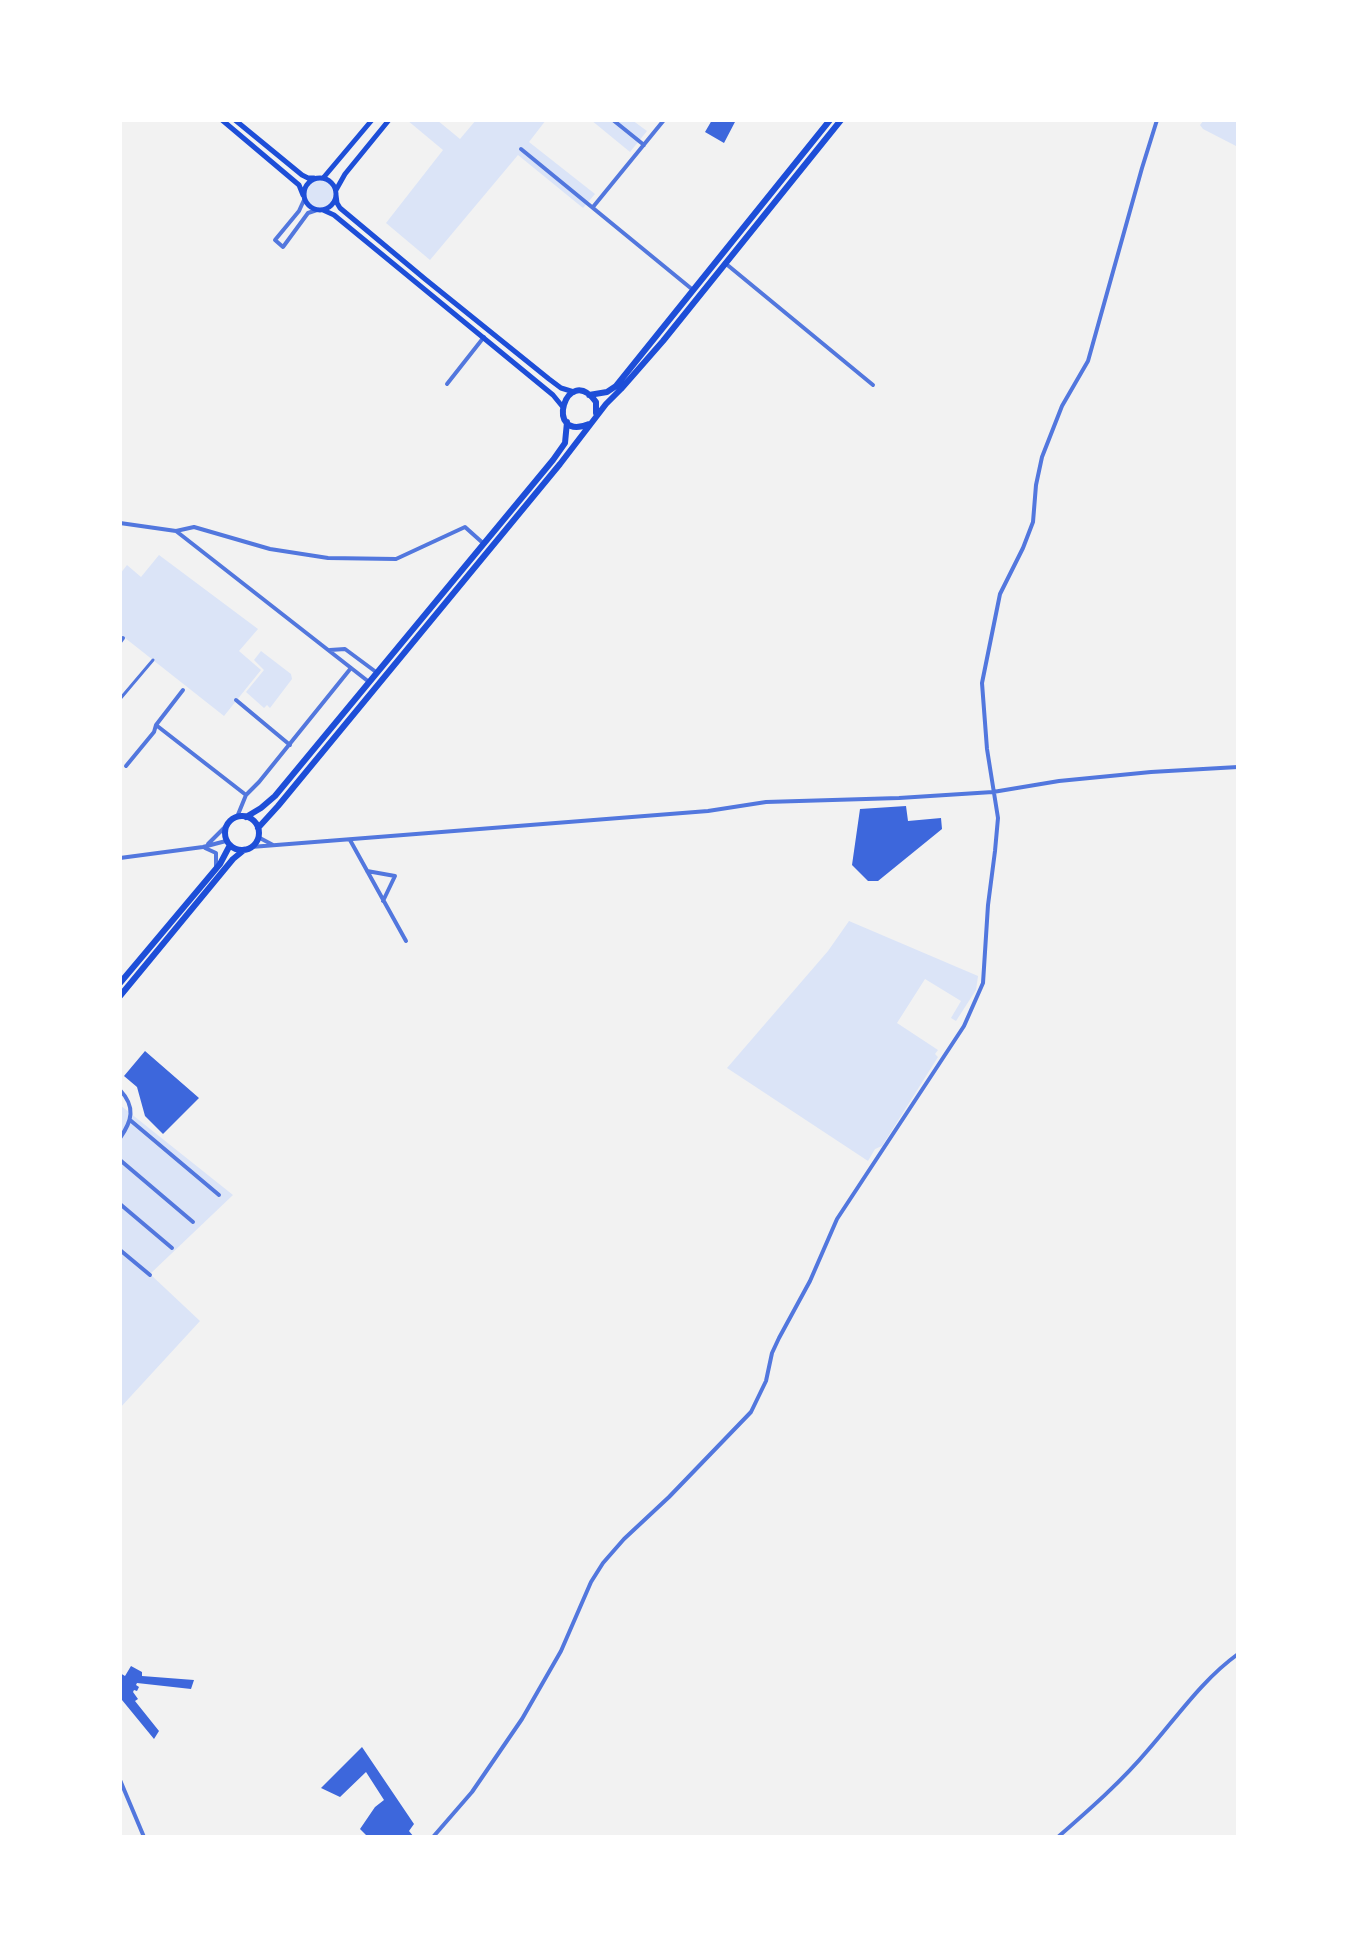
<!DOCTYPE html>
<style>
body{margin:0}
#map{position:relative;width:1358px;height:1957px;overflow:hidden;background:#f2f2f2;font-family:Barlow,sans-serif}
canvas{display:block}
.frame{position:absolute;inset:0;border:122px solid #fff;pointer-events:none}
</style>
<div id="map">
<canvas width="1358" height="1957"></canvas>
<div class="frame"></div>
</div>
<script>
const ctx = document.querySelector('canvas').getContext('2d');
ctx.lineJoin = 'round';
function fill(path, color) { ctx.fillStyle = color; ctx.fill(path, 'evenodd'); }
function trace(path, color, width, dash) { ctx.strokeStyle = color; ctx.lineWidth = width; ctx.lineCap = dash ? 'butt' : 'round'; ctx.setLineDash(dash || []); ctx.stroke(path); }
const green = new Path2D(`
 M407,120h30l23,19 16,-19h70l-17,22 66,52 -12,14 -65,-53 -88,105 -44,-37 57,-73z
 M591,120h41l15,11 -17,21z
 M1204,120h34v27l-35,-18 -3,-4z
 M305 194a14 14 0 1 1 28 0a14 14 0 1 1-28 0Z
 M159,555l99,74 -19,22 22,19 -37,46 -104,-82v-60l7,-9 14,12z
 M261,651l30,23 1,5 -22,29 -3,-3 -3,3 -18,-16 18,-22 -10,-10z
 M849,921l129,55 -2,14 -20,31 -5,-3 10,-17 -36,-22 -28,44 41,27 -3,4 3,3 -56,89 -7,3 -7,12 -141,-93 101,-117z
 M120,1105l113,90 -83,79 50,47 -80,87z`);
const building = new Path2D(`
 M712,120h24l-12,23 -19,-11z
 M906,806l2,15 33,-3 1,11 -64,52h-10l-16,-16 8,-56z
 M145,1051l54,47 -36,36 -18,-18 -8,-29 -13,-11z
 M131,1666l11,6v4l52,4 -3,9 -54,-6 -1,2 3,2 -2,4 -3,-1 -1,2 5,7 -3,2 24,30 -5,8 -32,-39 -2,5v-32l5,3z
 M362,1747l52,77 -5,7 5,6h-46l-8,-8 15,-22 9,-7 -18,-28 -26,25 -19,-9z`);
const pedestrian = new Path2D(`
 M120,699l33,-39`);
const minor = new Path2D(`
 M613,120l31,25
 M521,149l172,141
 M304,200l-5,11 -24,29 8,7 25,-34 9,-3
 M593,207l71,-87
 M725,263l148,122
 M447,384l37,-47
 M120,523l56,8 193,151
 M176,531l18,-4 76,22 58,9 68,1 69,-32 19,17
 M120,642l3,-4
 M330,650l15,-1 31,23
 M236,700l54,45
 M156,725l90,70 13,-13 92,-114
 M126,766l28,-34 2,-7 27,-35
 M237,817l9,-22
 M258,837l15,8
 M350,840l56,101
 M208,844l18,-18
 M251,847l457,-36 58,-9 133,-4 94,-6 66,-11 92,-9 87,-5
 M205,848l11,5v15
 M120,858l83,-11 23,-6
 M367,871l28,5 -12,25
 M120,1090c16,17 12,31 0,48
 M130,1120l89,75
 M120,1160l73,62
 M120,1204l52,44
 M120,1250l30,25
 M120,1780l24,57
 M433,1837l39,-45 50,-73 39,-68 30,-69 12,-19 21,-24 45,-42 82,-85 15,-31 6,-28 7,-15 31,-57 27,-62 127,-193 19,-43 5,-78 7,-54 3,-33 -11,-69 -5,-66 18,-89 23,-46 10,-26 3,-37 6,-28 20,-51 26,-45 54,-193 15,-48
 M1058,1837c32,-28 63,-55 90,-87 29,-33 54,-70 90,-96`);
const secondary = new Path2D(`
 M222,120l77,65 4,10
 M235,120l67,55 6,3h6
 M324,177l48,-57
 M304 194a16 16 0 1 1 32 0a16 16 0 1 1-32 0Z
 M336,190l9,-16 44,-54
 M336,195l1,8 3,5 85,71 124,100 12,9 13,4
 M323,210l11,5 219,180 9,11`);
const primary = new Path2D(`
 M589,395l18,-3 9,-6 214,-266
 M589,424c-46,19 -23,-63 7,-22v11
 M225 833a17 17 0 1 1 34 0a17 17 0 1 1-34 0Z
 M246,817l15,-9 14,-12 278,-336 12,-17 2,-21
 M258,828l20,-22 282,-342 46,-60 15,-15 42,-48 178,-221
 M120,983l100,-119 10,-19
 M120,996l113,-137 11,-9`);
fill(green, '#dbe4f7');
fill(building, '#3d67dc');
trace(pedestrian, '#5277de', 3);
trace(minor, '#5277de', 4);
trace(secondary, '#1d4ed8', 5);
trace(primary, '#1d4ed8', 6);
</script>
